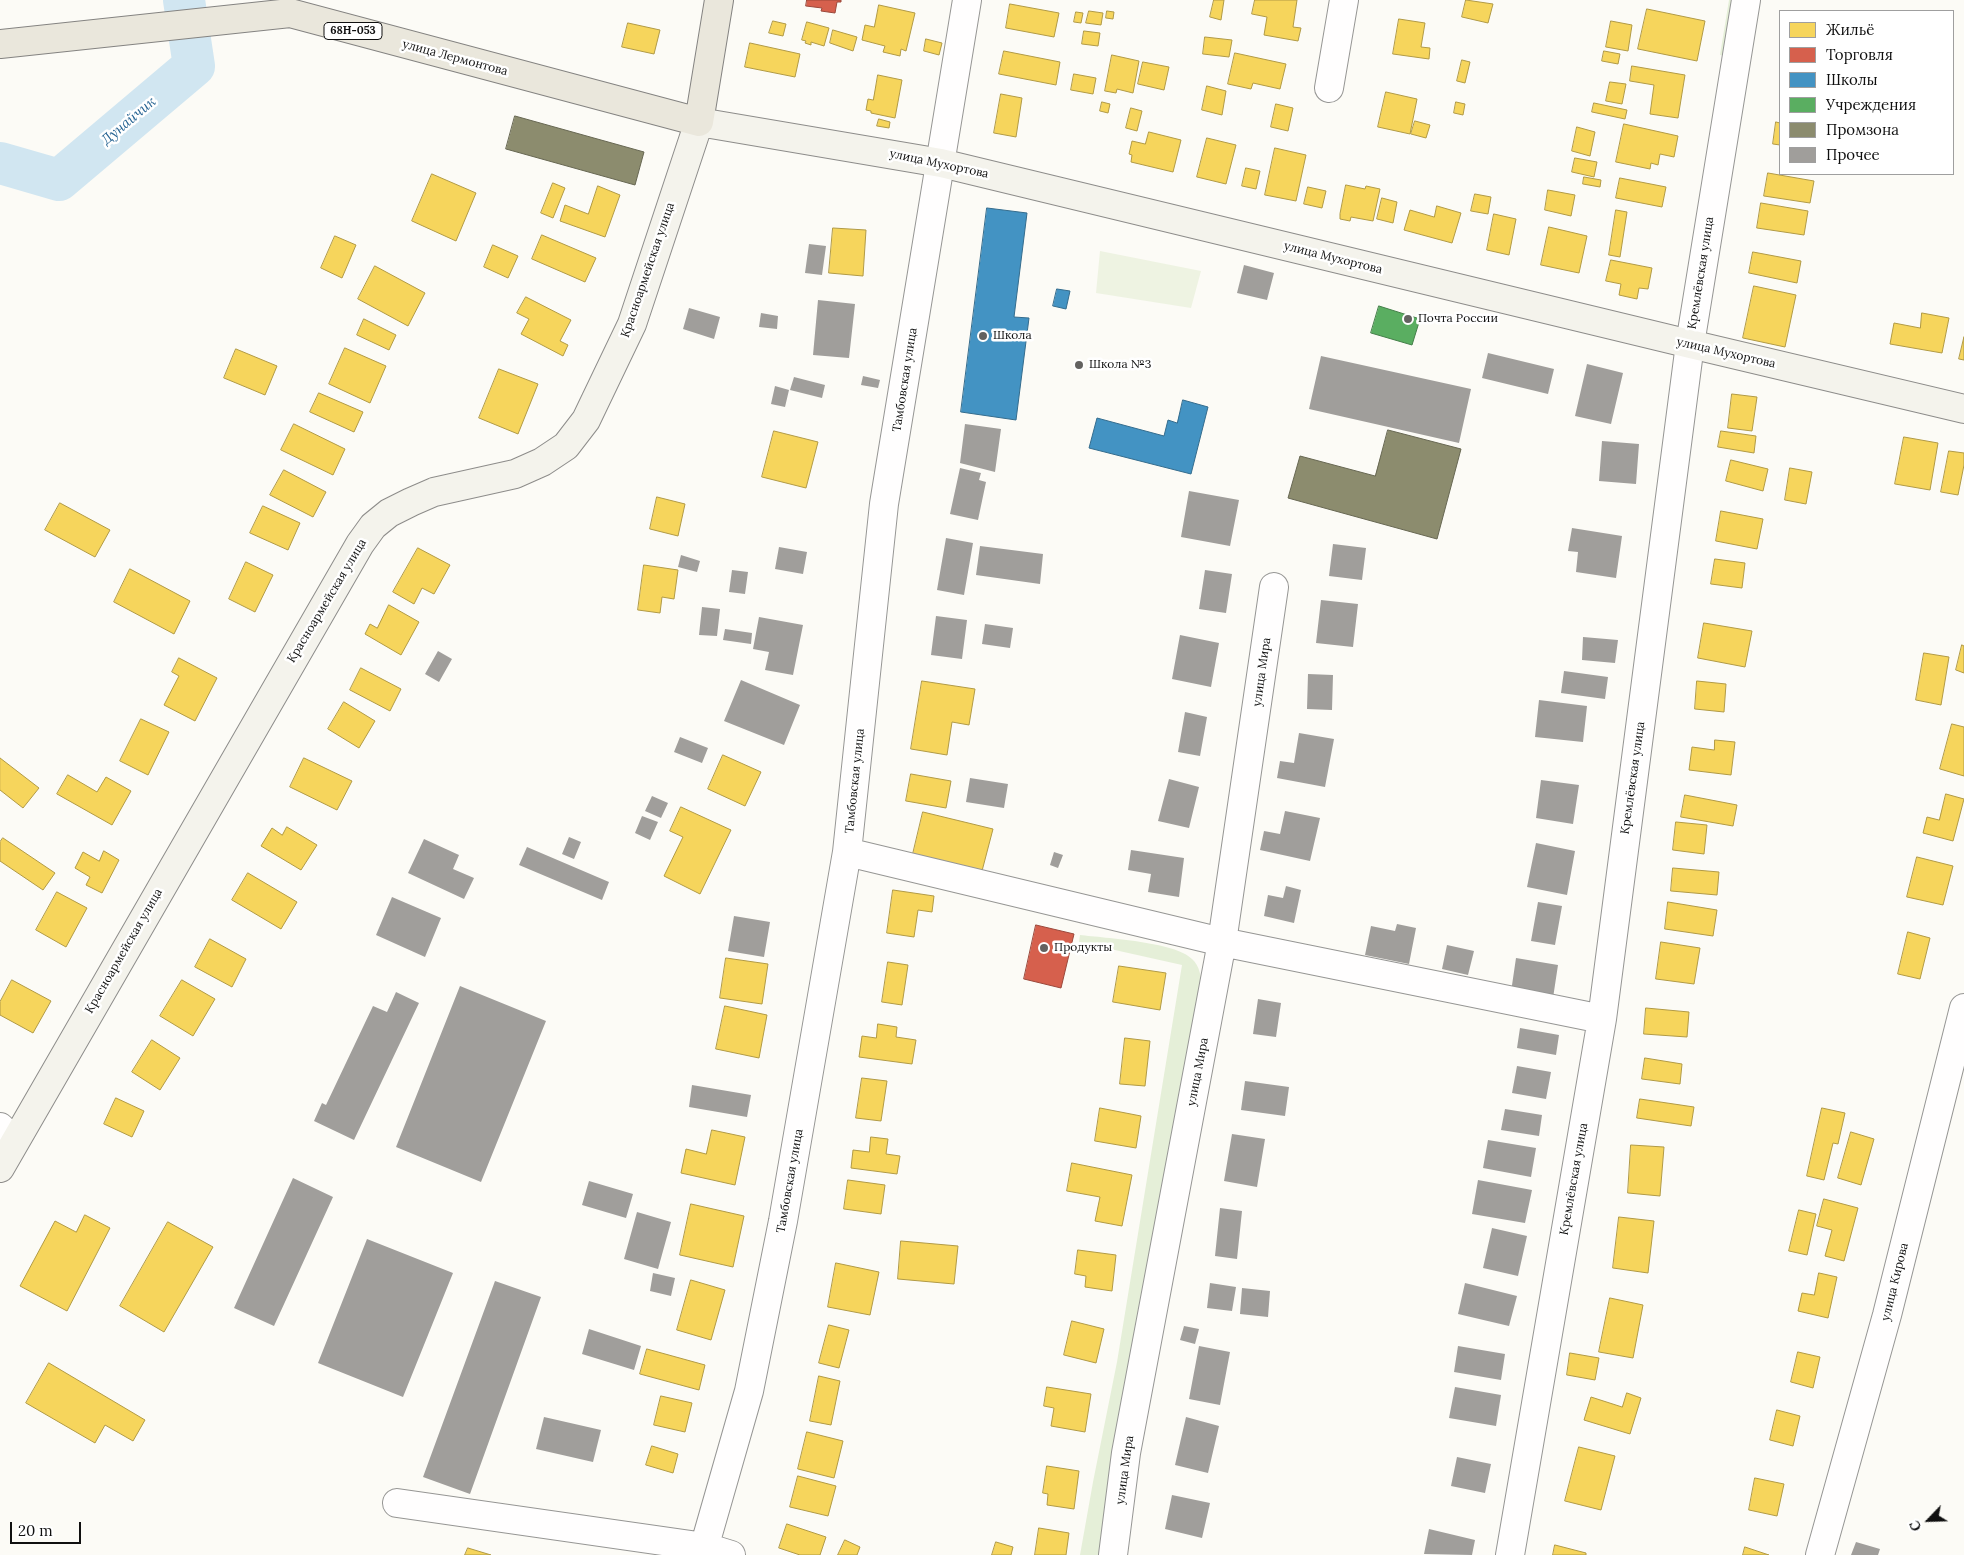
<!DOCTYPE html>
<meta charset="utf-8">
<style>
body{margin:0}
#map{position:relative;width:1964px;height:1555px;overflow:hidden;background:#fcfbf6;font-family:Lora,serif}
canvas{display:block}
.legend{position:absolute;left:1779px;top:10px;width:175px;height:165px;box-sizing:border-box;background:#fff;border:1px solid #9f9f9f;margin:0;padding:6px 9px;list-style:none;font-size:15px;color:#101010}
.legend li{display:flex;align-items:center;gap:10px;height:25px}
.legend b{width:25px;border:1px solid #9f9f9f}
.north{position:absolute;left:1904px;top:1495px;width:50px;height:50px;-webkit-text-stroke:4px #fff;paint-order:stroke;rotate:246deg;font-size:14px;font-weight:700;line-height:20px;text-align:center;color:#101010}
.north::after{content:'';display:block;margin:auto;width:18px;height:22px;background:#101010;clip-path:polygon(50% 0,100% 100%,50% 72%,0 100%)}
.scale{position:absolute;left:10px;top:1522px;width:71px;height:22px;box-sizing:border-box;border:2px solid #101010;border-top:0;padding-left:6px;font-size:15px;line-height:18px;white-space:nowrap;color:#101010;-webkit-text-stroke:4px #fff;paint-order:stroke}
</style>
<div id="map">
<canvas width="1964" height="1555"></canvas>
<ul class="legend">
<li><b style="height:14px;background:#f6d55c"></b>Жильё</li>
<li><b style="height:14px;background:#d6604d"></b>Торговля</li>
<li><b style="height:14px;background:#4393c3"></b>Школы</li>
<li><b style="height:14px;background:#5aae61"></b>Учреждения</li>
<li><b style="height:14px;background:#8c8c6e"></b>Промзона</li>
<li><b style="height:14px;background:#a09e9b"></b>Прочее</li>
</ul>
<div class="north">С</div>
<div class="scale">20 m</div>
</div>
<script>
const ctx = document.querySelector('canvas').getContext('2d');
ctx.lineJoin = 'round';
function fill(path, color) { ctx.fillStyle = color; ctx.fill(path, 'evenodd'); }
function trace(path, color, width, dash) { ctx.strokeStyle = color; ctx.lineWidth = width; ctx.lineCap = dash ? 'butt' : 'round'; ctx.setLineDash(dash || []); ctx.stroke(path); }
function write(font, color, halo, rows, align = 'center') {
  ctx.font = font + ' Lora,serif'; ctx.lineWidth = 5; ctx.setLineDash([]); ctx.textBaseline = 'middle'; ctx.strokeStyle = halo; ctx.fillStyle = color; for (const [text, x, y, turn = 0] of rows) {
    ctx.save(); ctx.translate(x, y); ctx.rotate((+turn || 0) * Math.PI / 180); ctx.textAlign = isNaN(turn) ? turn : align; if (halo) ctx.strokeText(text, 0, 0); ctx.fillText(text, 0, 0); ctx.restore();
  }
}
const green = new Path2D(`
 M1729,0h10l-13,56 -6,-1z
 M1080,935c25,3 96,7 112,24 8,7 9,18 10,28l-96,568h-26l13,-73 24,-120 65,-397 -103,-23z`);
const pitch = new Path2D(`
 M1100,251l101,20 -10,37 -95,-15z`);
const homes = new Path2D(`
 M1214,0h10l-3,20 -11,-3z
 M1255,0h42l-4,27 8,1 -3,13 -34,-6 3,-18 -15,-3z
 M1466,0l27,4 -5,19 -26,-6z
 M1010,4l49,9 -5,24 -48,-9z
 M879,5l36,8 -9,38 -5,-2 -1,7 -17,-4 2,-6 -23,-6 3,-15 9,2z
 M1647,9l58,12 -8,40 -59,-12z
 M1089,11l14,2 -2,12 -15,-2z
 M1107,11l7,1 -1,7 -7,-1z
 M1076,12l7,1 -2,10 -7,-1z
 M1399,19l26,4 -4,24 9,1 -1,11 -36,-5z
 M773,21l13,3 -3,12 -14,-3z
 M1611,21l21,4 -4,26 -22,-4z
 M807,22l22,6 -5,18 -13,-4v3l-6,-2 1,-2 -4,-1z
 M628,23l32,7 -6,24 -32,-7z
 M833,30l24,7 -4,14 -23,-8z
 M1084,31l16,2 -2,13 -16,-2z
 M1205,37l27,3 -3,17 -26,-3z
 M926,39l16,4 -3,12 -15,-4z
 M750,43l50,11 -5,23 -50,-10z
 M1004,51l56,11 -4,23 -57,-11z
 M1604,51l16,3 -2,10 -16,-3z
 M1235,53l51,11 -6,25 -27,-6 -2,6 -23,-5z
 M1112,55l27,6 -6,32 -16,-4 -1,4 -11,-2z
 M1462,60l8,2 -5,21 -8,-2z
 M1143,62l26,5 -5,23 -26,-6z
 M1632,66l53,9 -7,43 -28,-4 4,-29 -24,-4z
 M1074,74l22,4 -3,16 -22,-4z
 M878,75l24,5 -7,38 -24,-5v-2l-5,-1 2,-11 5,1z
 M1610,82l16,2 -4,20 -16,-3z
 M1207,86l19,5 -4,24 -20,-5z
 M1386,92l31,7 -7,35 -32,-7z
 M1001,94l21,4 -6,39 -22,-4z
 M1102,102l8,2 -2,9 -8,-2z
 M1456,102l9,2 -2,11 -9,-2z
 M1594,103l33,7 -2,9 -33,-7z
 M1276,104l17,4 -5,23 -17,-4z
 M1131,108l11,3 -5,20 -11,-3z
 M879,119l11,3 -1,6 -12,-2z
 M1415,121l15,4 -4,13 -15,-4z
 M1776,122l4,1v22l-7,-1z
 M1624,124l54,12 -4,21 -14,-3 -2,11 -7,-2 -1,6 -34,-7z
 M1577,127l18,5 -5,24 -18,-5z
 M1149,132l32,8 -8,32 -42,-10 1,-7 -3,-1 3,-13 13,3z
 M1207,138l29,7 -10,39 -29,-7z
 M1275,148l31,7 -10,46 -31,-6z
 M1575,158l22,4 -3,15 -22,-5z
 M1246,168l14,3 -4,18 -14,-3z
 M1768,173l46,8 -4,22 -46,-7z
 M432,174l44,19 -20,48 -44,-20z
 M1584,177l17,3 -1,7 -17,-3z
 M1620,178l46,9 -4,20 -46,-9z
 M553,183l12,5 -12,30 -12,-5z
 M1346,185l19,4 1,-3 14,3 -7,32 -22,-4 -1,4 -10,-2v-5z
 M598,186l22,9 -15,42 -45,-16 5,-16 23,9z
 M1308,187l18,4 -4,17 -18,-4z
 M1548,190l27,5 -4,21 -26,-6z
 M1475,194l16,3 -3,17 -17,-3z
 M1382,198l15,4 -4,21 -16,-4z
 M1761,203l47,8 -4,24 -47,-7z
 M1437,206l24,7 -9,30 -48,-13 6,-20 24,7z
 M1616,210l11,2 -7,45 -11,-2z
 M1494,214l22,5 -7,36 -22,-5z
 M1549,227l38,9 -8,37 -38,-8z
 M833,228l33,2 -3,46 -34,-3z
 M542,235l54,23 -11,24 -53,-23z
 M335,236l21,9 -14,33 -21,-10z
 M493,245l25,11 -10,22 -24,-11z
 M1753,252l48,9 -4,22 -48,-10z
 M1611,260l41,8 -4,21 -9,-1 -2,11 -18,-4 2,-11 -15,-3z
 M375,266l50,27 -17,33 -50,-27z
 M1754,286l42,9 -11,52 -42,-9z
 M526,297l45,23 -11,21 8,4 -5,11 -42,-22 8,-15 -12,-6z
 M1922,313l27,5 -7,35 -52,-9 4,-21 26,5z
 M364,319l32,16 -7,15 -32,-15z
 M1964,337v23l-5,-1z
 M345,348l41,18 -16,37 -41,-19z
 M236,349l41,17 -12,29 -41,-17z
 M499,369l39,15 -20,50 -39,-16z
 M319,393l44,19 -9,20 -44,-20z
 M1732,394l25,3 -5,34 -24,-3z
 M294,424l51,25 -12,26 -52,-25z
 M774,431l44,11 -12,46 -44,-11z
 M1721,431l35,5 -2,17 -36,-6z
 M1904,437l34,6 -8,47 -35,-6z
 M1949,451l15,2v12l-6,30 -17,-3z
 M1731,460l37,9 -5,22 -37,-10z
 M1790,468l22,4 -6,32 -21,-4z
 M284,470l42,22 -13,25 -43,-22z
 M657,497l28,7 -7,32 -28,-7z
 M60,503l50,27 -15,27 -50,-27z
 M263,506l37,17 -12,27 -38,-17z
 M1721,511l42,8 -6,30 -41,-8z
 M418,548l32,17 -16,29 -12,-6 -8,16 -21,-12z
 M1715,559l30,4 -3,25 -31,-4z
 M246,562l27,13 -18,37 -26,-13z
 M644,565l34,5 -4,29 -12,-2 -2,16 -22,-3z
 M130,569l60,32 -16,33 -60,-32z
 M389,605l30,17 -18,33 -36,-21 5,-10 7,4z
 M1704,623l48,8 -7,36 -47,-9z
 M1962,645l2,1v27l-8,-3z
 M1924,653l25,4 -8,48 -25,-5z
 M179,658l38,20 -22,43 -31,-16 15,-29 -7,-4z
 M361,668l40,21 -11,22 -40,-21z
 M922,681l53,8 -6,36 -17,-3 -5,33 -36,-6z
 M1697,681l29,3 -2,28 -29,-3z
 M344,702l31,19 -16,27 -31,-19z
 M141,719l28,13 -21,43 -28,-14z
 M1952,724l12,3v49l-24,-7z
 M1715,740l20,2 -4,33 -42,-5 3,-23 22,3z
 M723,755l38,17 -16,34 -37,-17z
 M0,758l39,30 -16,20 -23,-18z
 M304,758l48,23 -15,29 -47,-23z
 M911,774l40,7 -5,27 -40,-7z
 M68,775l29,17 9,-15 25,14 -19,34 -55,-31z
 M1946,794l18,5 -11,42 -30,-8 4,-16 12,3z
 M1685,795l52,10 -4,21 -52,-9z
 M681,807l50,23 -31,64 -36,-18 19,-39 -13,-6z
 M923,812l70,17 -11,42 -69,-17z
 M1676,822l31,3 -3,29 -31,-4z
 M287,827l30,18 -16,25 -40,-24 11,-18 10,7z
 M3,838l52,35 -12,17 -43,-29v-19z
 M104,851l15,9 -17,33 -16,-8 4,-8 -15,-9 8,-16 16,9z
 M1917,857l36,9 -10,39 -36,-8z
 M1673,868l46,4 -2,23 -46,-4z
 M248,873l49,29 -16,27 -49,-29z
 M893,890l41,6 -2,16 -14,-2 -4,27 -27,-4z
 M57,892l30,16 -21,39 -30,-17z
 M1668,902l49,8 -4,26 -48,-7z
 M1908,932l22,6 -10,41 -22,-5z
 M210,939l36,20 -14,28 -37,-20z
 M1661,942l39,6 -6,36 -38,-5z
 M726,958l42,6 -6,40 -42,-6z
 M888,962l20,3 -6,40 -20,-3z
 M1119,966l47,7 -6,37 -47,-8z
 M12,980l39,21 -18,32 -33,-18v-13z
 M182,980l33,19 -22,37 -33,-20z
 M725,1006l42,9 -8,43 -43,-9z
 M1646,1008l43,4 -2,25 -43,-3z
 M878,1024l19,3 -1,10 20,3 -4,24 -53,-7 3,-21 14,2z
 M1125,1038l25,3 -5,45 -25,-2z
 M152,1040l28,18 -20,32 -28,-18z
 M1645,1058l37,6 -2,20 -38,-5z
 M862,1078l25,3 -6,40 -25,-3z
 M116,1098l28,13 -12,26 -28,-13z
 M1640,1099l54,8 -3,19 -54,-8z
 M1100,1108l41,8 -5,32 -41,-7z
 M1822,1108l23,5 -7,31 -5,-1 -9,37 -17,-4z
 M712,1130l33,7 -10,48 -54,-12 5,-24 20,5z
 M1851,1132l23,7 -13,46 -23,-7z
 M871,1137l17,2 -2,15 14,2 -3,18 -46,-6 2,-18 16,2z
 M1631,1145l33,2 -4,49 -32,-3z
 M1072,1163l60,12 -10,51 -27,-5 5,-24 -33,-6z
 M848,1180l37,5 -4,29 -37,-5z
 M1824,1199l34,9 -14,53 -19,-5 7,-26 -15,-4z
 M691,1204l53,12 -11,51 -53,-12z
 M1799,1210l17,4 -9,41 -18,-4z
 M85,1215l25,13 -43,83 -47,-25 35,-65 21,11z
 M1619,1217l35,4 -6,52 -35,-5z
 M168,1222l45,25 -49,85 -44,-26z
 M901,1241l57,5 -4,38 -56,-5z
 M1078,1250l38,5 -4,36 -27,-4 1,-11 -11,-2z
 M836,1263l43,9 -9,43 -42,-8z
 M1819,1273l18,4 -9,41 -30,-7 4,-18 12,2z
 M691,1280l34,10 -14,50 -34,-10z
 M1610,1298l33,7 -10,53 -34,-6z
 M1072,1321l32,8 -8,34 -32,-8z
 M829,1325l20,5 -10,38 -20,-5z
 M647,1349l58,16 -6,25 -59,-16z
 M1798,1352l22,5 -7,31 -22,-6z
 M1570,1353l29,5 -4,22 -28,-5z
 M49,1363l96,57 -12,21 -28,-16 -10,18 -69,-40z
 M819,1376l21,5 -9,44 -21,-4z
 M1047,1387l44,7 -6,38 -34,-6 3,-18 -10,-2z
 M1627,1393l14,5 -11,36 -46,-14 7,-23 31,10z
 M661,1396l31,7 -7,29 -31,-7z
 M1777,1410l23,6 -7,30 -23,-6z
 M807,1432l36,9 -9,37 -36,-9z
 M652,1446l26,8 -5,19 -27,-8z
 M1579,1447l36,9 -14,54 -36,-9z
 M1047,1466l32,5 -5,38 -27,-4 1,-11 -5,-1z
 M798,1476l38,10 -8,30 -38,-9z
 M1755,1478l29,6 -7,32 -28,-6z
 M787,1524l39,13 -6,18h-20l-21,-7z
 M1039,1528l30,5 -3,22h-31z
 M845,1540l15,7 -3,8h-19z
 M996,1542l17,5 -2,8h-19z
 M1555,1545l31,8v2h-33z
 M1745,1547l24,8h-26z
 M468,1548l23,7h-26z`);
const shops = new Path2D(`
 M807,0h34v2h-4l-2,11 -14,-2 1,-3 -16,-2z
 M1036,925l38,9 -13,54 -37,-9z`);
const schools = new Path2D(`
 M987,208l40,5 -13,104 15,1 -13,102 -55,-8z
 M1057,289l13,2 -4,18 -13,-3z
 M1183,400l25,7 -17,67 -102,-26 8,-30 67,18 4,-16 9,3z`);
const public = new Path2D(`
 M1379,306l41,13 -8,26 -41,-12z`);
const industry = new Path2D(`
 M515,116l129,36 -9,33 -129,-36z
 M1388,430l73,19 -24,90 -149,-41 12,-42 75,20z`);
const river = new Path2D(`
 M0,163l59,17 135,-114 -10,-66`);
const building = new Path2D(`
 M809,244l17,2 -4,29 -17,-2z
 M1244,265l30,8 -7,27 -30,-7z
 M818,300l37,4 -6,54 -36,-3z
 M689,308l31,9 -6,22 -31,-10z
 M761,313l17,3 -1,13 -18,-2z
 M1488,353l66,16 -6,25 -66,-16z
 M1321,356l150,33 -12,54 -150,-34z
 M1587,364l36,9 -12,51 -36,-8z
 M863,376l17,4 -2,8 -17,-3z
 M794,377l31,8 -3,13 -32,-8z
 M775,386l14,4 -4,17 -14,-3z
 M965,424l36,5 -6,43 -35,-9z
 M1602,441l37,3 -3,40 -37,-3z
 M960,468l21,5 -2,7 7,2 -8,38 -28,-6z
 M1189,491l50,9 -9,46 -49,-9z
 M1572,528l50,8 -6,42 -40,-6 2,-20 -10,-1z
 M946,538l27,5 -9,52 -27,-5z
 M1333,544l33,4 -4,32 -33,-4z
 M980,546l63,8 -3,30 -64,-9z
 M779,547l28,5 -4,22 -28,-5z
 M681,555l19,6 -3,11 -19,-5z
 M732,570l16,2 -3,22 -16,-2z
 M1205,570l27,4 -6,39 -27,-4z
 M1321,600l37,4 -5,43 -37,-4z
 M702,607l18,2 -3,27 -18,-1z
 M936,616l31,4 -5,39 -31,-4z
 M759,617l44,8 -10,50 -28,-5 4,-18 -16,-3z
 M985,624l28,4 -3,20 -28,-4z
 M725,629l27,4 -1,11 -28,-4z
 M1180,635l39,8 -8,44 -39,-8z
 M1583,637l35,3 -3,23 -33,-3z
 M438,651l14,8 -13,23 -14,-8z
 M1564,671l44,6 -3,22 -44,-6z
 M1308,674l25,1 -1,35 -25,-1z
 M741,680l59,25 -16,40 -60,-24z
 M1539,700l48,6 -4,36 -48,-5z
 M1185,712l22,5 -7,39 -22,-4z
 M1299,733l35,6 -9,48 -48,-9 3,-17 14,2z
 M680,737l28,11 -6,15 -28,-11z
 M970,778l38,6 -4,24 -38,-6z
 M1169,779l30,8 -10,41 -31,-7z
 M1541,780l38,5 -6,39 -37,-6z
 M652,796l16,7 -7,15 -16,-7z
 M1285,811l35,7 -10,43 -50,-11 4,-19 16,3z
 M642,816l16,6 -8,18 -15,-7z
 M569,837l12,5 -7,17 -12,-5z
 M424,839l35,16 -6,14 21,9 -10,21 -56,-26z
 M1536,843l39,8 -8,44 -40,-8z
 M527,847l82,35 -7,18 -83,-35z
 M1131,850l53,8 -5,39 -31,-5 3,-18 -23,-4z
 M1054,852l9,3 -5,13 -8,-3z
 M1286,886l15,4 -7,33 -30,-7 4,-21 15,3z
 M392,897l49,21 -16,39 -49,-22z
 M1538,902l24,4 -7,39 -24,-4z
 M734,916l36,6 -6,35 -36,-6z
 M1397,924l19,4 -7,36 -44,-9 6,-29 24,5z
 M1447,945l27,6 -6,24 -26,-6z
 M1516,958l42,7 -5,33 -42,-6z
 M460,986l86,35 -65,161 -85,-35z
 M396,992l23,11 -65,137 -40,-19 8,-18 4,2 47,-99 14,6z
 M1258,999l23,4 -5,34 -23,-3z
 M1520,1028l39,7 -3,20 -39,-7z
 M1517,1066l34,6 -5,27 -34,-6z
 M1245,1081l44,6 -4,29 -44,-6z
 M692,1085l59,10 -4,22 -58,-10z
 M1505,1109l37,6 -3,21 -38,-6z
 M1232,1134l33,5 -8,48 -33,-6z
 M1488,1140l48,8 -5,29 -48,-9z
 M293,1178l40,19 -59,129 -40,-18z
 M1478,1180l54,10 -7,33 -53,-9z
 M589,1181l44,13 -7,24 -44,-13z
 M1220,1208l22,3 -5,48 -22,-3z
 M637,1212l34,10 -13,47 -34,-10z
 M1492,1228l35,8 -9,40 -35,-8z
 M367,1239l86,34 -50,124 -85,-34z
 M653,1273l22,5 -4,18 -21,-5z
 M495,1281l46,16 -71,197 -47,-17z
 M1210,1283l26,4 -4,24 -25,-3z
 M1465,1283l52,13 -8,30 -51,-12z
 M1242,1288l28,3 -2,26 -28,-3z
 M1184,1326l15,3 -4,15 -15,-4z
 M589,1329l52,17 -7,24 -52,-16z
 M1199,1346l31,6 -10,53 -31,-6z
 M1458,1346l47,8 -4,26 -47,-8z
 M1455,1387l46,8 -5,31 -47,-8z
 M544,1417l57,13 -8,32 -57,-13z
 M1186,1417l33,9 -11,47 -33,-8z
 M1457,1457l34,7 -6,29 -34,-7z
 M1172,1495l38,8 -8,35 -37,-9z
 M1429,1529l46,11 -3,15 -48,-1z
 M1856,1542l24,7 -2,6h-27z`);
const street = new Path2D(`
 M1329,88l15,-88
 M847,852l375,90 380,77
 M0,1127l14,14
 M397,1503l308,44 26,8
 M702,1555l47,-164 34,-170 64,-369 37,-348 83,-504
 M1113,1555l13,-102 96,-511 52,-355
 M1510,1555l92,-536 88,-675 56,-344
 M1820,1555l67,-240 77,-307`);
const secondary = new Path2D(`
 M0,1168l360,-624 13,-18 16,-13 22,-11 23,-10 81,-18 27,-12 24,-16 20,-26 46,-96 67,-202 242,41 749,181 274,65`);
const primary = new Path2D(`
 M0,44l290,-31 409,109 20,-122`);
const markers = [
 [1408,319,5,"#636260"],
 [983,336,5,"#636260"],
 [1079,365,5,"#636260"],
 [1044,948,5,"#636260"]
];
const shields = [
 [353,31,58]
];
const shieldNames = [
 ["68Н-053",353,31]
];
const streetNames = [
 ["улица Лермонтова",455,58,15],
 ["улица Мухортова",939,164,12],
 ["улица Мухортова",1333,258,14],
 ["Красноармейская улица",648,270,-71],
 ["Кремлёвская улица",1701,273,-81],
 ["улица Мухортова",1726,353,13],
 ["Тамбовская улица",905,380,-81],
 ["Красноармейская улица",327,601,-59],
 ["улица Мира",1262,672,-82],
 ["Кремлёвская улица",1633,778,-82],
 ["Тамбовская улица",855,781,-84],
 ["Красноармейская улица",124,951,-60],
 ["улица Мира",1198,1072,-79],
 ["Кремлёвская улица",1574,1179,-80],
 ["Тамбовская улица",790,1181,-80],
 ["улица Кирова",1895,1282,-76],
 ["улица Мира",1125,1470,-82]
];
const poiNames = [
 ["Почта России",1418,319],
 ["Школа",993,336],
 ["Школа №3",1089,365],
 ["Продукты",1054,948]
];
const waterNames = [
 ["Дунайчик",129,121,-40]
];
fill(green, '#e5efd8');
fill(pitch, '#eef3e2');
fill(homes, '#f6d55c');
trace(homes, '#b19a45', 1);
fill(shops, '#d6604d');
trace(shops, '#9b483b', 1);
fill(schools, '#4393c3');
trace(schools, '#346c8d', 1);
fill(public, '#5aae61');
trace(public, '#447f49', 1);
fill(industry, '#8c8c6e');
trace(industry, '#676752', 1);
trace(river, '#d1e6f1', 42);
fill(building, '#a09e9b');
trace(street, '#969694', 30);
trace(secondary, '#8d8c8a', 30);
trace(primary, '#848381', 30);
trace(street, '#fffefe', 28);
trace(secondary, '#f4f3ec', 28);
trace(primary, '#eae7dc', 28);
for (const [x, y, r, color] of markers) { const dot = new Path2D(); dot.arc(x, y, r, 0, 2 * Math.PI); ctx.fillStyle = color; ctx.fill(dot); trace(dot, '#fff', 2); }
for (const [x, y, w] of shields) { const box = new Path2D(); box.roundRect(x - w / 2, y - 8.5, w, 17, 4); ctx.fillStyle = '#fff'; ctx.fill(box); trace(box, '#101010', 1); }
write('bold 11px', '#101010', null, shieldNames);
write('12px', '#101010', '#fff', streetNames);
write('12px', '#101010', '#fff', poiNames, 'left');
write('italic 14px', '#276493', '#fff', waterNames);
</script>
